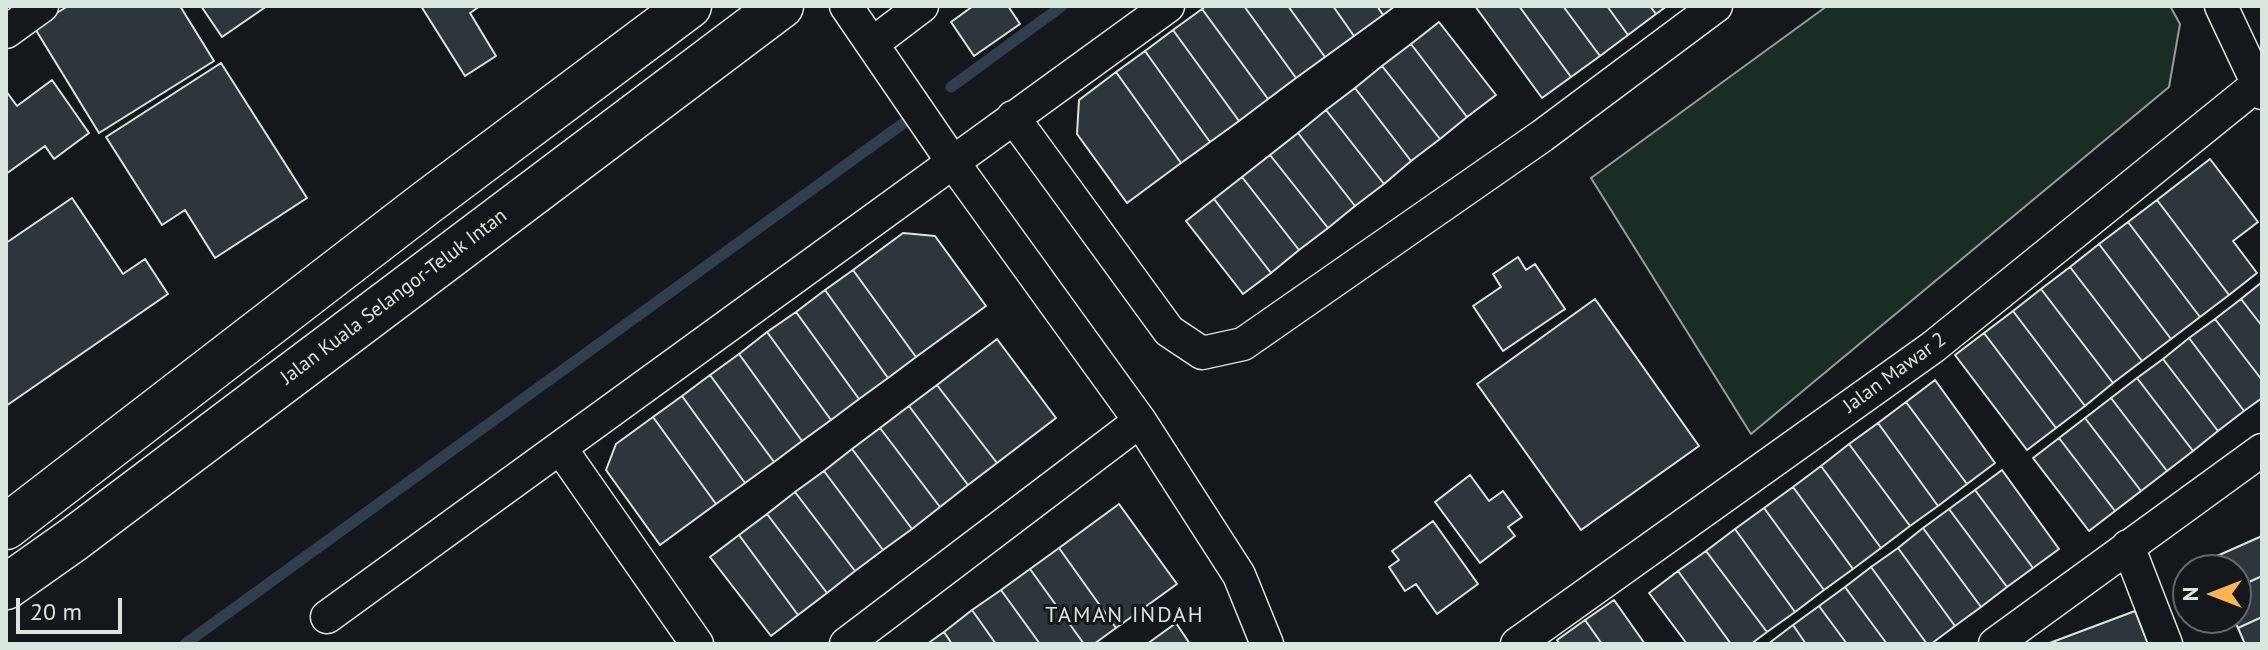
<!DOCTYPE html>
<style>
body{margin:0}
#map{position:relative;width:2268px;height:650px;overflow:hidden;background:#14181c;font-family:"PT Sans",sans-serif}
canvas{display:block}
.frame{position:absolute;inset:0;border:8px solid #d8e6dc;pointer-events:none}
.north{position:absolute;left:2172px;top:554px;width:80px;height:80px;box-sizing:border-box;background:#14181c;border:2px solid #626a69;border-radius:50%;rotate:270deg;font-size:22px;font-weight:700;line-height:32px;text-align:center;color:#d8e6dc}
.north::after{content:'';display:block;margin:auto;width:28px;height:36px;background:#ffb74d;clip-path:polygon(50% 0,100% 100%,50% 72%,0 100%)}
.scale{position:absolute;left:16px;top:598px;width:106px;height:36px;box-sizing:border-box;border:4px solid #d8e6dc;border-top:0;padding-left:10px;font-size:24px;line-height:28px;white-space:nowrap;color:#d8e6dc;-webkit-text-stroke:6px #14181c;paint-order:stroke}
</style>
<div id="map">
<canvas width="2268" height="650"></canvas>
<div class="frame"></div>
<div class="north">N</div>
<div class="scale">20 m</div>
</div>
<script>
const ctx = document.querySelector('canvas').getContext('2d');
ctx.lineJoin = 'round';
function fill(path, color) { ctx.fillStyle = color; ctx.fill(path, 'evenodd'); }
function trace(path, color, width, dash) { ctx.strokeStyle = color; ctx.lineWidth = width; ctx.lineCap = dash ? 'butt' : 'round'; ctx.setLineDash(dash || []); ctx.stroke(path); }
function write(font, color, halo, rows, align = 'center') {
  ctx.font = font + ' "PT Sans",sans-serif'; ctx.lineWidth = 6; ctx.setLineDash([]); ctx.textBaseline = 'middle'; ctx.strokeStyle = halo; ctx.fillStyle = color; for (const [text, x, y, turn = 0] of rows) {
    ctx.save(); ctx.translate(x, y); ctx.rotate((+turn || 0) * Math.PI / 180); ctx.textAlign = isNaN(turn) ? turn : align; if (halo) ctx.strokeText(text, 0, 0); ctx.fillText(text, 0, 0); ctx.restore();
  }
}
const green = new Path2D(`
 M1827,6h343l10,18 -11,63 -418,347 -160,-256z`);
const stream = new Path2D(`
 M951,87l111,-81
 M185,644l720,-522`);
const building = new Path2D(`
 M68,6h112l34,55 -115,72 -65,-106z
 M201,6h66l-45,31z
 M421,6h59l-10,7 26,43 -31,20z
 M973,6h35l12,18 -46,32 -23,-34z
 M1206,6h38l52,72 -28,21 -66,-90z
 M1244,6h44l37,51 -29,21z
 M1288,6h45l21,30 -29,21z
 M1333,6h44l6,9 -29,21z
 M1377,6h18l-12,9z
 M1475,6h44l52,71 -29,21z
 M1519,6h44l37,50 -29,21z
 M1563,6h44l21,29 -28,21z
 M1607,6h43l6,8 -28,21z
 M1650,6h17l-11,8z
 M1202,9l66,90 -29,22 -66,-91z
 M1439,22l57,73 -29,22 -56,-73z
 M1173,30l66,91 -29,21 -65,-91z
 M1411,44l56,73 -27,22 -58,-73z
 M1145,51l65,91 -29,21 -65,-91z
 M221,63l86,135 -92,60 -30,-48 -23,15 -56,-88z
 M1382,66l58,73 -29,22 -56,-73z
 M1116,72l65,91 -54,40 -50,-69 2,-34z
 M52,80l37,53 -35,26 -9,-13 -39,28v-83l11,15z
 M1355,88l56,73 -27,23 -58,-74z
 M1326,110l58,74 -29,22 -57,-73z
 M1298,133l57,73 -27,22 -58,-73z
 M1270,155l58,73 -29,22 -57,-73z
 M2210,159l48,63 -25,19 24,32 -28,22 -72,-95z
 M1242,177l57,73 -28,23 -57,-74z
 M72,198l51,76 22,-15 23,35 -162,112v-163z
 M1214,199l57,74 -28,21 -57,-73z
 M2157,200l72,95 -29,22 -72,-95z
 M2128,222l72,95 -29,22 -72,-95z
 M903,233l32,3 51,70 -70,51 -63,-87z
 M2099,244l72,95 -29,22 -72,-94z
 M1518,257l8,13 9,-6 30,45 -62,42 -30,-45 28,-19 -8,-13z
 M2070,267l72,94 -29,22 -72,-94z
 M853,270l63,87 -28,21 -63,-88z
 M2262,282v44l-21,-27z
 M2041,289l72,94 -28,23 -72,-95z
 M825,290l63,88 -29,21 -63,-87z
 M1595,299l104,147 -118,84 -104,-146z
 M2241,299l21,27v54l-47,-61z
 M2013,311l72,95 -29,22 -72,-95z
 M796,312l63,87 -28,21 -64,-88z
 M2215,319l47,61v18l-18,13 -55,-73z
 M767,332l64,88 -29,21 -63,-87z
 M1984,333l72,95 -29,22 -72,-95z
 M2189,338l55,73 -26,20 -55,-72z
 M997,339l59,79 -59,45 -60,-78z
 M739,354l63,87 -28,21 -64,-87z
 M2163,359l55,72 -25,20 -56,-73z
 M710,375l64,87 -29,21 -63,-87z
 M2137,378l56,73 -26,20 -56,-73z
 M1935,380l60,83 -28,21 -61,-82z
 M937,385l60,78 -29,22 -59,-79z
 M682,396l63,87 -29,21 -63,-87z
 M2111,398l56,73 -26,20 -56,-73z
 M1906,402l61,82 -29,22 -60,-83z
 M909,406l59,79 -28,22 -60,-79z
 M653,417l63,87 -56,41 -54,-75 10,-26z
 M2085,418l56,73 -26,20 -56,-73z
 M1878,423l60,83 -28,20 -61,-82z
 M880,428l60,79 -28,22 -60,-80z
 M2059,438l56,73 -26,20 -56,-73z
 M1849,444l61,82 -29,22 -60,-82z
 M852,449l60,80 -29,21 -59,-79z
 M1821,466l60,82 -28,21 -60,-82z
 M2002,470l57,79 -26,19 -58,-78z
 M824,471l59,79 -28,21 -60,-79z
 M1470,475l19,26 14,-10 19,26 -14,10 7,9 -35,27 -45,-61z
 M1793,487l60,82 -29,21 -60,-82z
 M1975,490l58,78 -26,19 -58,-78z
 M795,492l60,79 -28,22 -60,-79z
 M1119,504l58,80 -61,44 -57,-80z
 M1764,508l60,82 -29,22 -60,-83z
 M1949,509l58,78 -26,20 -58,-79z
 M767,514l60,79 -29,22 -59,-80z
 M1433,521l45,63 -41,30 -21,-30 -11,7 -16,-24 10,-7 -7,-9z
 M1923,528l58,79 -26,19 -57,-78z
 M1735,529l60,83 -28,20 -61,-81z
 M739,535l59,80 -27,21 -61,-79z
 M2262,536v40l-26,12v-18h-24l-4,-10z
 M1059,548l57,80 -22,16h-10l-54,-75z
 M1898,548l57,78 -24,18h-4l-56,-77z
 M1706,551l61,81 -16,12h-20l-53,-73z
 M1871,567l56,77h-40l-42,-57z
 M1030,569l54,75h-44l-39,-54z
 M1678,571l53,73h-44l-38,-51z
 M2262,576v41l-24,11 -5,-10h3v-30z
 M1845,587l42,57h-40l-28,-38z
 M1001,590l39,54h-44l-24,-34z
 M1614,600l31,44h-43l-17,-24z
 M1819,606l28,38h-41l-13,-19z
 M972,610l24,34h-44l-8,-12z
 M2135,611l13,33h-101z
 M2262,617v27h-17l-7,-16z
 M1585,620l17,24h-42l-3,-4z
 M1176,623l14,21h-43z
 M1793,625l13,19h-38z
 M944,632l8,12h-25z`);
const minor = new Path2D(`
 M846,6l106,155 188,260 99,154 28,69
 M2221,6l41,87
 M6,32l36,-26
 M872,44l50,-38
 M1013,117l156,214 33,22 41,-9 299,-208 174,-130
 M561,449l136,195
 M2128,546l38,98
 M327,617l841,-611
 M846,644l294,-223
 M1517,644l416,-297 325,-263
 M1995,644l267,-194`);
const trunk = new Path2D(`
 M6,527l420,-324 263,-197
 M6,587l68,-48 707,-533`);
const streetNames = [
 ["Jalan Kuala Selangor-Teluk Intan",394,297,-37],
 ["Jalan Mawar 2",1895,373,-36]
];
const neighbourhoodNames = [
 ["TAMAN INDAH",1125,616]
];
fill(green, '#1a2d24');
trace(green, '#939e99', 2);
trace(stream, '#2f3f4d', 11);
fill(building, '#2c363c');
trace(building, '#d8e6dc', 2);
trace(minor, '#d8e6dc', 35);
trace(trunk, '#d8e6dc', 47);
trace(minor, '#14181c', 32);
trace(trunk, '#14181c', 44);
write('20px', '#d8e6dc', '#14181c', streetNames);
ctx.letterSpacing = '2px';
write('22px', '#d8e6dc', '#14181c', neighbourhoodNames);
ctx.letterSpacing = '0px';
</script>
